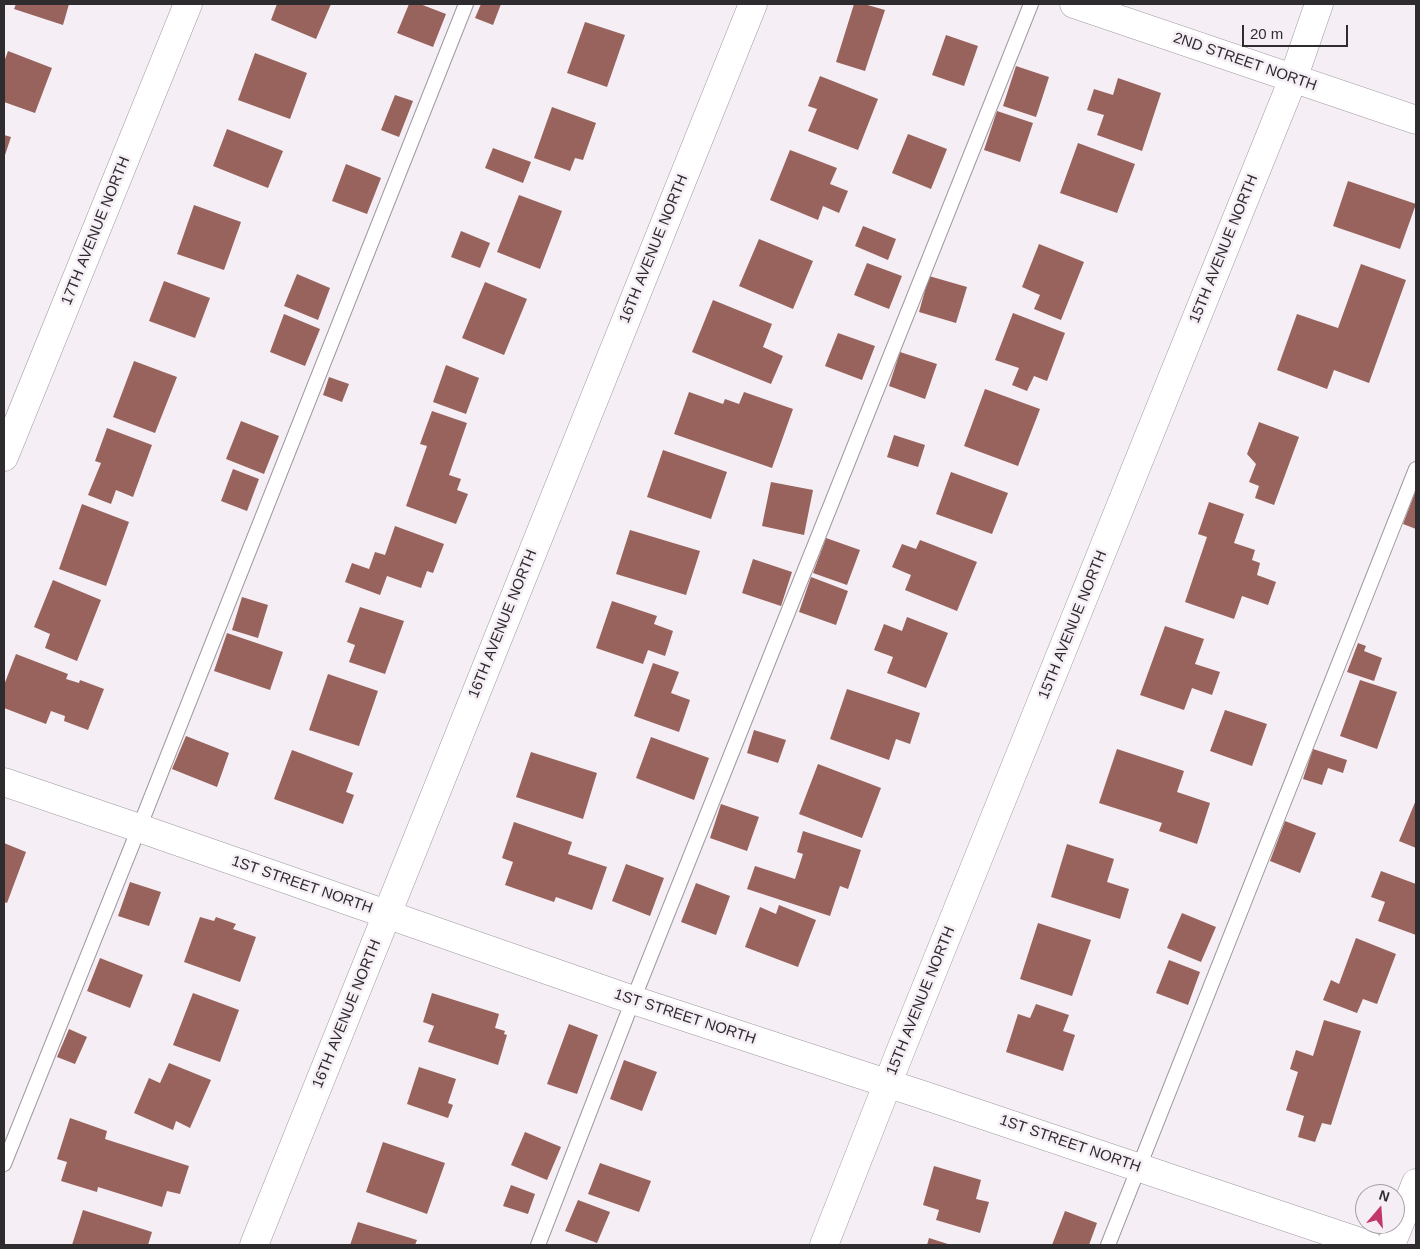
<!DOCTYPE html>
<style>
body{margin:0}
#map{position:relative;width:1420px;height:1249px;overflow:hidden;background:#f5eef5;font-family:Arial,sans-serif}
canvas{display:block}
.frame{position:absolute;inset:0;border:5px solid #2f2c2f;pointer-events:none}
.north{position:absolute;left:1355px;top:1184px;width:50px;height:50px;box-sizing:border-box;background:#f5eef5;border:1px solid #a6a0a6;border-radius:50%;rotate:18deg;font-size:14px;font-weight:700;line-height:20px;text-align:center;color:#2f2c2f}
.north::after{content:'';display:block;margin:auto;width:18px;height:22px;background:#c1366b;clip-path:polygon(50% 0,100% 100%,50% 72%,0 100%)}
.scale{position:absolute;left:1242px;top:25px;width:106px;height:22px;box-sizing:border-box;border:2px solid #2f2c2f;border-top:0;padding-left:6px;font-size:15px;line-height:18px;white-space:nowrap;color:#2f2c2f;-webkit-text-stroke:4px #f5eef5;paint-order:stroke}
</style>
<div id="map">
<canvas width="1420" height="1249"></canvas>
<div class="frame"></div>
<div class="north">N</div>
<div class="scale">20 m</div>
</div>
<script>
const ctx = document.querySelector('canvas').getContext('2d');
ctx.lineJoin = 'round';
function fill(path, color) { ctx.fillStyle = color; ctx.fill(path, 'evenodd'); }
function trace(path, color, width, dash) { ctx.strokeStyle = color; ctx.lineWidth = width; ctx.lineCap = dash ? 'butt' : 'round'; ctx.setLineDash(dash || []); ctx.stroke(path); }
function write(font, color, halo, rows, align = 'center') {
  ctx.font = font + ' Arial,sans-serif'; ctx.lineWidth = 5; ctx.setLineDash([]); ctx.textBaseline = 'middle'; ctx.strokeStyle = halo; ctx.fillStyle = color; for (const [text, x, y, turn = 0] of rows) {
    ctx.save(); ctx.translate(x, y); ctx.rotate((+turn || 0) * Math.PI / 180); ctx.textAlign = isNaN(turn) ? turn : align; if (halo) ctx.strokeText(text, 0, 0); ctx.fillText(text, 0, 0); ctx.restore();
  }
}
const building = new Path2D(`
 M16,4h53l-6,21 -49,-16z
 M277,4h54l-15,35 -45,-19z
 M409,4h11l26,10 -13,33 -36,-14z
 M481,4h20l-8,21 -18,-7z
 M854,4h10l21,6 -20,61 -29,-9z
 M585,22l40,13 -18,52 -40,-14z
 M946,35l32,11 -14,40 -32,-11z
 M8,51l44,17 -17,45 -31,-11v-40z
 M255,53l52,20 -17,46 -52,-19z
 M1016,66l33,11 -13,40 -33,-11z
 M820,76l58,23 -20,51 -50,-19 9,-22 -9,-3z
 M1118,78l43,15 -19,58 -45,-16 7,-20 -17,-5 7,-21 19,6z
 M395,95l18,6 -14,36 -18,-7z
 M552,107l44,16 -13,37 -8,-2 -5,13 -36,-13z
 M997,111l36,12 -13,39 -36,-12z
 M227,129l56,22 -15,37 -55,-22z
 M908,134l39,15 -16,40 -39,-16z
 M4,135l7,2 -7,21z
 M1078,143l57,21 -18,49 -57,-20z
 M493,148l38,14 -8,21 -38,-15z
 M790,150l47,18 -7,16 18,7 -9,22 -16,-7 -5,14 -48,-20z
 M346,164l35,14 -14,36 -35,-13z
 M1348,181l68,23 -16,45 -67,-23z
 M519,195l43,16 -22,58 -43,-17z
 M194,205l47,17 -17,48 -47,-16z
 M863,226l33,13 -8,21 -33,-14z
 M461,231l29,12 -10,25 -29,-11z
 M759,239l54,22 -20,48 -54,-23z
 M1039,244l45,18 -23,58 -27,-11 6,-14 -18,-8z
 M867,263l35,13 -13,33 -35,-14z
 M1361,264l45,16 -37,103 -35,-13 -7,19 -50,-19 20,-56 41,14z
 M297,274l33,14 -12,32 -34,-14z
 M929,276l38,11 -11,36 -37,-11z
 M164,281l46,17 -15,40 -46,-17z
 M485,282l42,17 -23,56 -42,-17z
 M713,300l59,24 -9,23 20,9 -12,28 -79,-32z
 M1013,313l52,20 -18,48 -13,-5 -7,15 -15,-6 7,-17 -24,-8z
 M284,314l36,15 -15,37 -35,-14z
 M838,333l37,13 -13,34 -37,-14z
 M900,352l37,12 -12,35 -36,-13z
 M134,361l43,16 -22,56 -42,-16z
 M446,365l33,13 -13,36 -33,-12z
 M329,377l20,7 -7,18 -19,-7z
 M985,389l55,20 -22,57 -54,-20z
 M689,392l34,12 2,-5 14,5 5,-12 49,17 -21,59 -98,-34z
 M432,411l35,12 -18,52 12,4 -4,11 11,4 -12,30 -50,-18 21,-60 -7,-2z
 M241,421l38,15 -15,38 -38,-15z
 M1259,422l40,15 -25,68 -19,-7 4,-12 -10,-4 7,-18 -9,-10z
 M107,428l45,17 -19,52 -17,-7 -5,14 -23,-9 13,-32 -6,-2z
 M894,435l31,10 -7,22 -31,-10z
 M663,450l64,22 -16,47 -64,-22z
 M233,469l26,10 -12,32 -26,-10z
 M951,472l57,21 -16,41 -56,-20z
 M771,482l42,8 -9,45 -42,-9z
 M1416,490v39l-13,-5z
 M1209,502l35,12 -10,29 21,7 -3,10 8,3 -3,12 19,7 -8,23 -26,-9 -8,23 -49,-17 22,-65 -9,-3z
 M82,504l47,18 -23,64 -47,-17z
 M395,526l49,18 -11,29 -6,-2 -6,17 -34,-12 -7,19 -35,-13 7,-19 17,6 6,-17 10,3z
 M630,530l70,21 -14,44 -70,-21z
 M826,538l34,12 -13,35 -34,-12z
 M920,540l57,22 -20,49 -52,-21 6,-15 -19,-8 10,-23 14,5z
 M753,559l39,13 -11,34 -39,-13z
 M811,577l37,14 -12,34 -37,-13z
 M53,580l48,20 -24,61 -32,-13 5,-14 -16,-7z
 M242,597l26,8 -10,33 -26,-8z
 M612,601l45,15 -3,8 19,7 -8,25 -17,-6 -5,14 -47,-16z
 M360,607l44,14 -19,53 -36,-12 6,-17 -8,-3z
 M907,617l41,16 -22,55 -39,-15 6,-16 -19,-7 10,-26 18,7z
 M1165,626l39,13 -9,25 25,8 -8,23 -20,-7 -8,22 -44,-15z
 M227,633l56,19 -13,38 -56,-19z
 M1358,643l8,3 -2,5 18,7 -8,23 -27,-9z
 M16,654l52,20 -2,5 13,4 1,-3 24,9 -16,41 -24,-9 1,-5 -14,-5 -5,13 -42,-16v-23z
 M653,663l26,9 -8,21 19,7 -11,32 -45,-16z
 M328,674l50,17 -19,55 -50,-16z
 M1360,680l37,12 -20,57 -37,-13z
 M847,689l73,24 -10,31 -14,-5 -7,21 -59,-21z
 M1225,710l42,14 -15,42 -42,-15z
 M754,730l32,10 -8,23 -31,-10z
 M186,736l43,17 -12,34 -45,-18z
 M651,737l58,21 -15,42 -58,-22z
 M1117,749l67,22 -7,21 33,11 -13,41 -38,-13 3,-8 -63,-20z
 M1313,749l34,11 -4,13 -15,-5 -6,17 -19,-6z
 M292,750l61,23 -7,19 8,3 -11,29 -69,-25z
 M531,752l66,21 -14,46 -67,-22z
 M818,764l63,24 -19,50 -63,-24z
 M1416,800v48l-17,-7z
 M721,804l38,13 -12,34 -37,-13z
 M1285,821l31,12 -16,40 -30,-12z
 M514,822l58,20 -4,12 39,13 -15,43 -36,-13 -2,5 -49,-17 8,-23 -11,-4z
 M803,831l58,19 -13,39 -8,-3 -10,30 -83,-27 8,-23 40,13 8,-25 -6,-2z
 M4,843l22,9 -19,51 -3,-1z
 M1067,844l47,15 -7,23 22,7 -9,30 -69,-22z
 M626,864l38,14 -14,38 -38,-15z
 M1381,871l35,13v51l-38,-14 7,-19 -14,-5z
 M130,882l31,10 -12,34 -31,-10z
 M696,883l34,13 -14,39 -35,-13z
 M779,905l37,15 -18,47 -53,-20 15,-40 16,7z
 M1182,913l34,14 -15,35 -34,-14z
 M200,917l14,4 2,-4 20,7 -3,5 23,8 -16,45 -56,-20z
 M1038,923l53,17 -19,56 -52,-17z
 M1356,938l40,16 -19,50 -14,-5 -6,14 -34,-13 8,-20 8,4z
 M100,958l43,17 -13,33 -43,-17z
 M1169,960l31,12 -12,33 -32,-12z
 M193,993l46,17 -19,52 -47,-17z
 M432,993l67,21 -4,14 10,3 -1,3 3,1 -9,30 -70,-23 6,-16 -11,-4z
 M1036,1004l33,11 -6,16 12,4 -12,36 -57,-19 12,-38 12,4z
 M1324,1020l37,11 -30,94 -9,-2 -7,19 -17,-5 6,-21 -18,-6 12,-38 -8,-3 6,-19 17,6z
 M569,1024l29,11 -21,59 -30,-10z
 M69,1029l18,8 -12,27 -18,-7z
 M624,1060l33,12 -15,39 -32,-12z
 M169,1063l42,17 -21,48 -14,-7 -3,9 -39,-17 15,-35 11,5z
 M419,1067l37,12 -8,24 5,2 -5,13 -41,-14z
 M70,1118l37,13 -2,8 84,27 -9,28 -13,-3 -5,16 -64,-20 -1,5 -36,-11 6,-19 -10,-3z
 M525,1132l36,15 -14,33 -36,-15z
 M383,1142l62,21 -18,51 -61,-22z
 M600,1163l51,18 -12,31 -51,-18z
 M934,1166l47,14 -5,19 13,3 -9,31 -44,-13 3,-10 -16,-5z
 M511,1185l24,9 -7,20 -25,-8z
 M578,1200l32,12 -13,31 -32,-12z
 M83,1210l69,22 -4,13h-76z
 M1065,1211l32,12 -8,22h-37z
 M358,1222l59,18 -2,5h-65z
 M929,1238l22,7h-24z`);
const lane = new Path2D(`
 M4,1164l135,-336 327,-824
 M538,1245l95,-245 398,-996
 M1108,1245l308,-776`);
const street = new Path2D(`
 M1074,4l342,116
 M4,782l135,46 494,172 296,97 440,148
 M254,1245l499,-1241
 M824,1245l78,-198 391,-968 26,-75
 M1391,1245l25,-62`);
const secondary = new Path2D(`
 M4,457l184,-453`);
const streetNames = [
 ["2ND STREET NORTH",1245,62,19],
 ["17TH AVENUE NORTH",96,231,-68],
 ["16TH AVENUE NORTH",654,249,-68],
 ["15TH AVENUE NORTH",1224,249,-68],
 ["16TH AVENUE NORTH",503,624,-68],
 ["15TH AVENUE NORTH",1073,625,-68],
 ["1ST STREET NORTH",302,885,19],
 ["15TH AVENUE NORTH",921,1001,-68],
 ["16TH AVENUE NORTH",347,1014,-68],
 ["1ST STREET NORTH",685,1017,18],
 ["1ST STREET NORTH",1070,1144,19]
];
fill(building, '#98635c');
trace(lane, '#9f999f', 16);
trace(street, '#9f999f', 29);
trace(secondary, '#9f999f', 29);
trace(lane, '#fff', 14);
trace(street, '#fff', 28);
trace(secondary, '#fff', 28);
write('15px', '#2f2c2f', '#f5eef5', streetNames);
</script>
